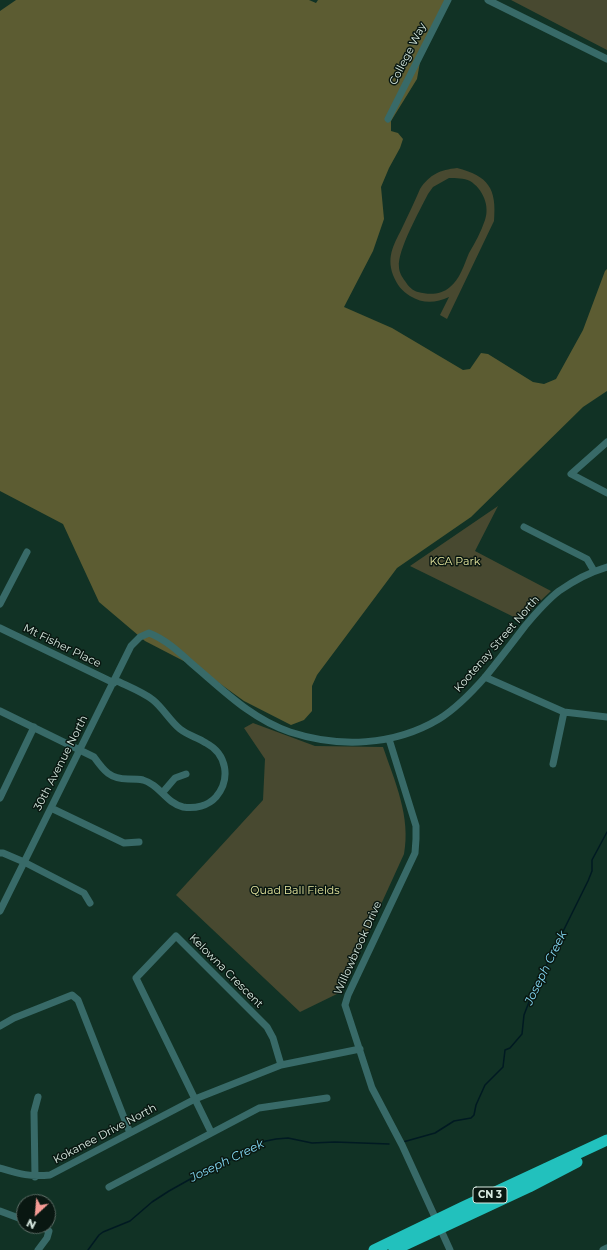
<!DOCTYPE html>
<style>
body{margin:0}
#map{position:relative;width:607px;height:1250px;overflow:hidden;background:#113225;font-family:Montserrat,sans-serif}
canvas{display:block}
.north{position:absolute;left:16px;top:1194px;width:40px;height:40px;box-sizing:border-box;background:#091711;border:1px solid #5c6c65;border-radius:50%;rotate:206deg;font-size:11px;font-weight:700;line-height:16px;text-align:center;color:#d9ebe2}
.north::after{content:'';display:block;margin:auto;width:14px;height:18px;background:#f59c95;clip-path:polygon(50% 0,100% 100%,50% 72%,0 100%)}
</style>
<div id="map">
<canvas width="607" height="1250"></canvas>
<div class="north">N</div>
</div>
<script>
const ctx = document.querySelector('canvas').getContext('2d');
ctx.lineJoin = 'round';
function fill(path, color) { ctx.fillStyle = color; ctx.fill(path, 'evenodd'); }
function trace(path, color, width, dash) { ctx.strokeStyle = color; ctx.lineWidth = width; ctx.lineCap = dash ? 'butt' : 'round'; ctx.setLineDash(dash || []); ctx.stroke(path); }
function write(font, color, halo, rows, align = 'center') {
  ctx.font = font + ' Montserrat,sans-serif'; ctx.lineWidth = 3; ctx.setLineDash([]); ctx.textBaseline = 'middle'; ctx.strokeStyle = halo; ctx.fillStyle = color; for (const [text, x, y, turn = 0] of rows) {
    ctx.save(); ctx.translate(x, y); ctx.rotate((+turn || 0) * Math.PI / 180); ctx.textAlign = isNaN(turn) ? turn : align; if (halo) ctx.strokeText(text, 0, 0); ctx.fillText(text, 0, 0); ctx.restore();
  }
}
const green = new Path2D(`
 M511,0h96v50z
 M457,168c31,8 40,20 37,53l-47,98 -7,-4 9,-18c-13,6 -26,7 -39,-1 -8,-5 -13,-11 -17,-21 -7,-20 2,-32 10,-49 6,-13 12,-25 17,-37 10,-15 20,-19 37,-21zM449,178c7,0 15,0 21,3 13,8 20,25 15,39 -4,12 -10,23 -16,33 -5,12 -9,26 -19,34 -9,8 -21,8 -32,5 -5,-1 -10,-6 -13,-11 -3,-4 -6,-9 -6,-14 -2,-16 21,-57 29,-73l5,-7z
 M498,506l-23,45 76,40 -31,29 -110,-54z
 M253,723l62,23 68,1c12,35 28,70 21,107l-63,138 -41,20 -124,-117 87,-95 2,-41 -21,-31z`);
const forest = new Path2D(`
 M16,0h293l7,3 2,-3h133l-31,62 -3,17 -26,42v10l7,2 5,6 -3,9 -11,20 -8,19 3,32 -11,32 -29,56 48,21 71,42 7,-1 11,-16 7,1 45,28 11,2 12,-5 27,-49 22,-59 2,-2v122l-24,16 -112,110 -74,51 -80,107 -5,11v25l-8,9 -13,5 -47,-24 -43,-31 -56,-29 -46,-39 -36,-78 -63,-33v-480z`);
const stream = new Path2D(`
 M403,1142l32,-9 19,-12 17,-3 3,-3 2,-10 9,-20 18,-18 2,-17 5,-2 12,-14 2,-19 8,-21 56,-113 4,-10v-11l15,-28
 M88,1250l11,-15 4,-3 27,-11 22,-19 17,-11 25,-14 9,-7 27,-10 25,-15 11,-4 10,-2 12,-1 24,5 23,-1 54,2`);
const minor = new Path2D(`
 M488,0l119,59
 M388,119l60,-119
 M607,442l-36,32 36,19
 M524,527l63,32 7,12
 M0,604l27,-52
 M0,628l114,55
 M485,677l79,35 43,5
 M0,711l94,46c10,14 16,22 34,22 5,0 11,0 15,1 17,5 23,23 40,27 12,2 25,-1 33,-10 15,-18 11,-43 -10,-54 -9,-6 -17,-7 -26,-14 -10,-8 -17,-21 -27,-29 -10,-8 -26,-14 -38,-20
 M389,739l27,87v13l-1,14 -67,142 -3,10 27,83 30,57 48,105
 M553,764l11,-52
 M163,792l12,-14 11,-4
 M0,798l34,-71
 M51,808l73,35 15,-1
 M0,853h3l21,9 60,31 6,10
 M0,911l131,-265 9,-9 9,-4c16,6 30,19 42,30 31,26 60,56 99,69 49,16 104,14 149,-13 18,-11 33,-27 47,-43 13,-16 26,-33 39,-50 10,-12 21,-25 34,-35 14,-10 31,-19 48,-24
 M0,1026l14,-8 58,-23 6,5 52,133
 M211,1132l-75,-154 40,-42 91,91 6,11 8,27
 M0,1168c20,6 29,9 50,7l145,-76 86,-34 79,-16
 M35,1177l-1,-65 4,-15
 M109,1187l150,-79 68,-10
 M0,1211l24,9
 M38,1250l9,-12 2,-7 -8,-5
 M603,1250l4,-2`);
const highway = new Path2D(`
 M374,1250l89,-43 144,-67
 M394,1250l135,-63 48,-25`);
const shields = [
 [490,1195,34]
];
const shieldNames = [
 ["CN 3",490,1195]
];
const streetNames = [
 ["College Way",408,54,-63],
 ["Kootenay Street North",497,644,-49],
 ["Mt Fisher Place",62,646,26],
 ["30th Avenue North",61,763,-63],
 ["Willowbrook Drive",358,948,-66],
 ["Kelowna Crescent",226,971,45],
 ["Kokanee Drive North",105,1134,-28]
];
const parkNames = [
 ["KCA Park",455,562],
 ["Quad Ball Fields",295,891]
];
const waterNames = [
 ["Joseph Creek",546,968,-64],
 ["Joseph Creek",227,1161,-26]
];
fill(green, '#484930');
fill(forest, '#5c5c32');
trace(stream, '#001a22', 1.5);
trace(minor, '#386a68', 7);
trace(highway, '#22c1bd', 11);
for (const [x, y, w] of shields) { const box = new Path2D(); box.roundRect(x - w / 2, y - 8, w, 16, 3); ctx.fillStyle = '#091711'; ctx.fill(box); trace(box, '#d9ebe2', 1); }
write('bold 10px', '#d9ebe2', null, shieldNames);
write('11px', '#d9ebe2', '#091711', streetNames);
write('11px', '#e5e59e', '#091711', parkNames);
write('italic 12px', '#85daf5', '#091711', waterNames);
</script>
